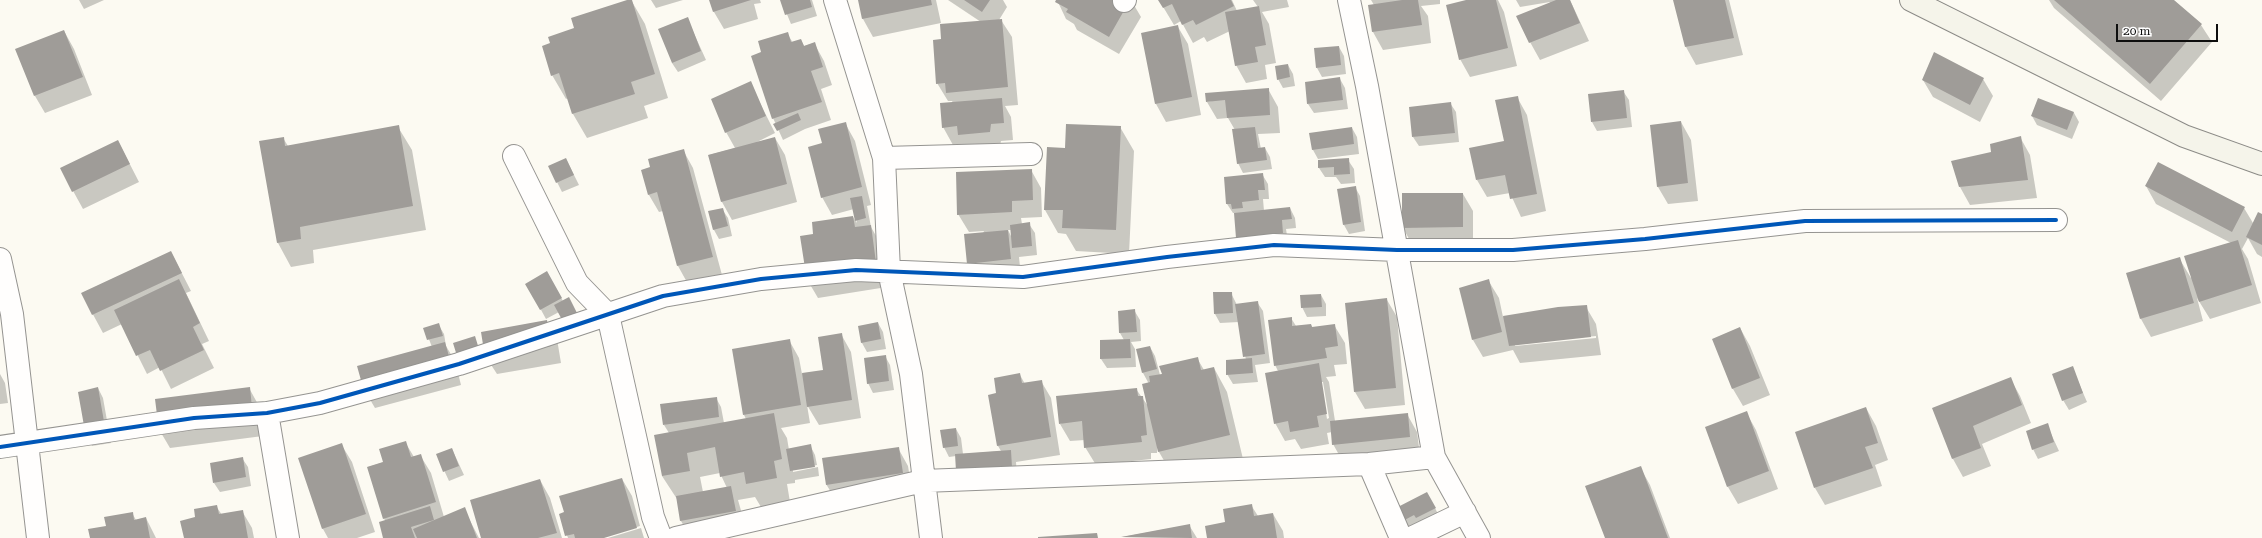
<!DOCTYPE html>
<style>
body{margin:0}
#map{position:relative;width:2262px;height:538px;overflow:hidden;background:#fcfaf2;font-family:"Roboto Serif",serif}
canvas{display:block}
.scale{position:absolute;left:2116px;top:24px;width:102px;height:18px;box-sizing:border-box;border:2px solid #0e0e0e;border-top:0;padding-left:5px;font-size:12px;line-height:14px;white-space:nowrap;color:#0e0e0e;-webkit-text-stroke:3px #fff;paint-order:stroke}
</style>
<div id="map">
<canvas width="2262" height="538"></canvas>
<div class="scale">20 m</div>
</div>
<script>
const ctx = document.querySelector('canvas').getContext('2d');
ctx.lineJoin = 'round';
function fill(path, color) { ctx.fillStyle = color; ctx.fill(path, 'evenodd'); }
function trace(path, color, width, dash) { ctx.strokeStyle = color; ctx.lineWidth = width; ctx.lineCap = dash ? 'butt' : 'round'; ctx.setLineDash(dash || []); ctx.stroke(path); }
const shadow = new Path2D(`
 M79,0h25l-20,9z
 M631,0l14,24 23,74 -24,8 4,12 -61,20 -14,-24 -5,-16 -2,1 -14,-24 24,-46z
 M651,0h32l-27,8z
 M710,0h50l1,3 -7,1 4,15 -34,10 -10,-17z
 M781,0h31l5,16 -26,8z
 M859,0h77l5,23 -68,14 -10,-18z
 M948,0h55l4,7 -8,13h2l11,17 6,68 -13,1 6,11 2,23 -12,1 -2,9 -30,2 -5,-8 -11,1 -10,-18 10,-24 -1,-2h-4l-11,-18 5,-43 39,-18z
 M1057,0h74l10,17 -22,37 -42,-24 -3,-6 -8,-5z
 M1159,0h73l5,11 21,-4 -5,-7h34l2,7 -27,5 7,12 7,39 -11,2 2,14 -21,4 -10,-18 -6,-34 -23,11 -3,-5 -11,6 -12,-22 -7,4z
 M1371,0h69v4l-19,2 7,10 3,27 -48,7 -10,-18 -4,-26 5,-1z
 M1470,0h28l6,12 13,54 -47,11 -10,-18z
 M1516,0h54l19,41 -49,19 -10,-18 20,-40 -30,5z
 M1674,0h55l14,55 -47,10 -10,-18z
 M2049,0h124l28,25 11,17 -51,59 -107,-93z
 M687,18l19,42 -28,12 -6,-9z
 M1178,27l10,17 13,71 -35,7 -10,-18 -14,-70z
 M64,31l10,18 18,46 -47,18 -10,-17 -19,-46z
 M787,33l6,10 8,-3 3,6 10,-3 10,18 8,24 -11,4 10,31 -26,9 -22,11 -10,-22 -10,-65z
 M1339,47l5,9 2,18 -24,3 -5,-9z
 M1288,65l5,9 2,12 -12,2 -5,-9z
 M1340,79l5,9 3,21 -34,4 -6,-9z
 M1983,79l10,17 -13,26 -47,-25 -10,-17z
 M750,83l25,50 -18,9 18,-4 10,17 12,47 -65,18 -10,-18 -13,-47 26,-7 -9,-16z
 M1268,89l10,18 2,26 -22,1 3,15 4,-1 5,9 2,12 -29,4 -5,-10 -3,-33 -7,-12 -11,1 -10,-17z
 M1623,91l6,9 3,27 -35,4 -5,-9z
 M1517,97l10,18 19,96 -25,6 -11,-24 -23,4 -10,-17 28,-38z
 M1450,103l6,9 3,30 -40,4 -6,-9z
 M2074,113l5,9 -7,17 -35,-14 -5,-9z
 M1681,122l10,18 7,61 -30,3 -10,-17z
 M845,123l10,18 16,64 -4,1 4,21 9,16 7,44 -69,11 -10,-17 6,-47 39,-17 4,6 -3,-14 -22,6 -10,-18z
 M398,127l14,23 14,80 -113,20 1,13 -23,4 -13,-24 -18,-101 23,-4 5,8z
 M1120,127l14,24 -5,103 -53,-3 -10,-17 -8,-1 -13,-23 21,-61z
 M1352,128l5,9 2,17 -41,5 -5,-9 -3,-16z
 M2020,137l10,18 7,43 -67,7 -10,-18 33,-34z
 M118,141l21,41 -56,27 -22,-40z
 M683,150l10,18 29,107 -34,9 -10,-18 -15,-55 -4,1 -10,-17 2,-27z
 M566,159l13,26 -17,7 -13,-26z
 M1348,160l6,9 1,14 -14,1 -5,-7h-11l-6,-9v-7z
 M1031,170l10,18 1,29 -21,1 1,6h7l6,9 2,22 -18,2 2,20 -43,4 -10,-18 16,-32 -15,1 -11,-18zM1008,230h3l1,8z
 M1262,174l6,10 1,15h-6l1,12 26,-3 5,10 1,10 -10,1 2,13 -46,5 -5,-10 -2,-24h-2l-6,-9z
 M2146,186l98,22 9,15 9,-8v42l-5,-3 -9,-16 -6,11 6,10 13,44 -51,16 -13,-21 6,23 -52,16 -10,-18 -14,-45 52,-16 12,20 40,-35 -75,-39z
 M1355,187l5,9 5,35 -16,3 -5,-9z
 M1463,194l10,17v34l-60,1 -10,-18z
 M722,209l6,9 4,18 -13,3 -5,-9 -5,-18z
 M171,252l20,39 -5,2 23,48 -7,3 12,24 -43,21 -11,-22 -13,7 -25,-50 -19,9 -21,-39z
 M547,273l16,28 -4,11 -13,7 -19,-35z
 M1488,280l11,18 4,19 83,-10 10,17 5,31 -81,8 -7,-13 -30,7 -10,-17zM1596,336v2l-81,8v-2z
 M1231,293l6,12 20,-3 6,9 7,52 -15,2 3,17 -25,2 -6,-10 19,-14 -7,-38 -19,1 -5,-9z
 M1321,295l5,9v12l-19,1 -5,-10z
 M1387,300l10,17 8,88 -40,4 -10,-17z
 M1134,310l6,10 1,21 -10,1 4,7 1,18 -29,1 -6,-9v-18l23,-1 -4,-7z
 M1291,318l5,8 15,-1 2,3 21,-3 11,18 2,21 -13,1 2,11 -10,1 3,5 6,39 72,-7 10,18 3,23 -77,7 -10,-18 -1,-12 -5,1 2,11 -28,5 -6,-10 -10,2 -10,-18 3,-52 -3,-6zM1321,382h2l6,36 -2,1z
 M878,323l5,9 3,17 -19,3 -5,-9 -3,-16z
 M438,324l6,10 2,12 9,15 6,24 -86,23 -10,-17 67,-44 -7,-18z
 M1740,328l10,18 20,49 -27,11 -10,-17z
 M841,334l10,18 10,66 -42,7 -12,-20 3,18 -29,5 6,10 2,12 21,-5 5,10 2,10 -24,5v2l25,-5 1,9 -24,4v3l-8,1 3,18 -29,5 -6,-10 -17,3 8,28 -55,10 -10,-17 -4,-22 -15,-23 7,-43 -5,-8 52,-27 5,9 3,16 22,-4 -2,-4 45,-75 10,18 3,16 22,-3zM720,473l7,15 -24,4 -3,-15z
 M557,339l4,24 -64,11 -11,-17z
 M1150,347l5,9 5,19 37,-17 7,12 10,-2 13,24 16,67 -70,17 -14,-24 -2,-10v11h-6v6l-55,6 -11,-18v-7l-15,1 -10,-17 76,-35 12,17 1,-22 -6,-11 -6,-23z
 M885,356l5,9 4,25 -21,3 -5,-10z
 M2072,367l15,35 -18,8 -6,-10z
 M0,374l5,9 3,20 -8,1z
 M1020,375l5,9 16,-3 10,17 9,57 -44,7 1,14 -61,-20 -7,1 -5,-10 12,-18 5,9 2,16 38,-3 -3,-5 -1,-52z
 M2010,378l10,18 11,27 -49,21 9,22 -28,11 -10,-18 -20,-50z
 M98,388l5,10 8,45 -19,3 -5,-9z
 M249,388l10,18 4,30 -93,12 -10,-17z
 M1866,408l10,18 12,34 -13,5 7,21 -57,19 -10,-17z
 M1746,412l10,18 22,59 -40,15 -10,-17z
 M2047,425l12,26 -21,8 -5,-10z
 M405,442l9,15 6,-2 11,18 13,44 20,-8 15,29h-95l1,-17 -17,-54 16,-5z
 M341,444l11,18 23,70 -18,6h-29l-5,-9z
 M898,448l10,18 4,25 -75,11 -11,-18z
 M452,449l12,26 -15,6 -12,-26z
 M242,458l6,9 3,19 -31,6 -6,-9z
 M1640,467l10,18 20,53h-64z
 M622,479l10,17 8,30 -39,12h-33l-8,-23z
 M540,480l10,18 12,40h-80z
 M1432,502l8,16 -35,14 -11,-22z
 M1251,505l7,11 15,-2 10,17 1,7h-76z
 M216,506l6,9 20,-4 10,17 2,10h-69l11,-20z
 M132,513l4,7 10,-2 10,20h-65z
 M1189,525l8,13 -75,-1z
 M641,528l3,10h-36z`);
const building = new Path2D(`
 M627,0h5l23,74 -24,8 4,12 -63,20 -13,-41 -8,3 -9,-30 8,-3 -2,-6 26,-9 -3,-10z
 M709,0h42l-38,12z
 M780,0h30l2,7 -27,8z
 M858,0h73l1,5 -70,14z
 M964,0h26l-8,12z
 M1056,0h74l-21,37 -43,-25 2,-3 -13,-7z
 M1158,0h73l3,6 -38,19 -3,-5 -11,5 -10,-21 -9,4z
 M1402,0h16l4,25 -50,7 -4,-27z
 M1466,0h30l12,48 -49,12 -13,-55z
 M1556,0h14l10,23 -51,20 -13,-27z
 M1673,0h52l9,38 -49,9z
 M2054,0h120l28,24 -52,60z
 M1259,6l7,39 -11,2 3,15 -23,4 -10,-54z
 M688,17l13,34 -29,12 -14,-34z
 M1002,19l6,68 -62,6 -1,-10 -9,1 -3,-44 8,-1 -1,-15z
 M1178,25l14,72 -37,7 -14,-71z
 M64,30l19,47 -49,19 -19,-47z
 M788,32l3,10 10,-3 3,7 11,-4 8,25 -12,4 11,31 -50,17 -21,-63 10,-4 -3,-11z
 M1339,46l2,19 -25,3 -2,-20z
 M1934,52l50,26 -14,27 -48,-25z
 M1288,64l2,13 -13,3 -2,-14z
 M1340,77l3,23 -36,4 -2,-22z
 M751,81l15,35 -41,17 -14,-34z
 M1269,88l1,27 -43,3 -2,-18 -19,2 -1,-9z
 M1624,90l3,28 -36,4 -3,-28z
 M1518,96l19,98 -27,5 -5,-24 -29,5 -7,-32 35,-7 -9,-41z
 M1002,98l2,25 -13,1 -1,8 -32,3 -1,-9 -15,2 -2,-25z
 M2038,98l36,14 -7,18 -36,-14z
 M1451,102l4,31 -43,4 -3,-30z
 M798,113l3,7 -24,11 -4,-7z
 M1681,121l7,62 -31,4 -7,-62z
 M846,122l16,65 -41,11 -13,-51 14,-4 -4,-14z
 M1066,124l55,2 -5,104 -54,-2 1,-18h-19l3,-63 18,1z
 M399,125l14,81 -113,21 1,12 -24,4 -18,-102 25,-4 1,9z
 M1255,127l3,21 7,-1 2,13 -30,4 -5,-35z
 M1352,127l2,17 -42,6 -3,-17z
 M2021,136l7,44 -69,7 -8,-26 40,-9 -1,-8z
 M775,137l12,47 -66,18 -13,-47z
 M118,140l12,24 -58,28 -12,-24z
 M684,149l29,108 -36,9 -20,-74 -9,3 -7,-25 9,-3 -2,-8z
 M566,158l8,17 -18,8 -8,-17z
 M1349,158l1,16 -16,1v-8l-16,1v-8z
 M2158,162l87,45 -13,25 -87,-46z
 M1032,169l1,31 -21,1v11l-55,3 -1,-43z
 M1263,173l2,17h-7l1,10 -17,2 1,6 -11,1 -1,-5h-5l-2,-27z
 M1356,186l5,36 -18,3 -6,-36z
 M1402,193h61v34l-61,1z
 M862,196l4,22 -11,3 -5,-23z
 M1290,207l2,12 -10,1 1,13 -47,5 -2,-25z
 M723,208l5,18 -15,4 -5,-19z
 M2258,212l4,2v31l-16,-8z
 M853,216l2,11 16,-2 6,45 -70,11 -7,-45 13,-2 -1,-12z
 M1030,222l2,24 -20,2 -2,-23z
 M1008,230l3,29 -44,5 -3,-30z
 M2238,240l14,45 -53,17 -15,-46z
 M171,251l11,22 -90,42 -11,-22z
 M2180,257l14,46 -54,16 -14,-46z
 M547,271l15,27 -22,12 -15,-26z
 M179,279l21,44 -7,4 11,23 -44,21 -10,-21 -14,6 -22,-46z
 M1489,279l13,53 -30,8 -13,-52z
 M1213,292h19l1,21 -19,1z
 M1321,294l1,13 -21,1 -1,-13z
 M569,297l11,22 -14,8 -12,-22z
 M1387,298l9,90 -42,4 -9,-89z
 M1258,301l7,53 -22,3 -8,-53z
 M1587,305l4,32 -82,9 -6,-30 55,-9z
 M1135,309l2,23 -18,1 -1,-22z
 M1292,317v9l19,-2 1,3 23,-3 3,22 -13,2 2,10 -53,8 -6,-46z
 M547,320l4,26 -66,11 -4,-25z
 M878,322l3,17 -20,4 -3,-17z
 M439,323l4,13 -16,4 -4,-12z
 M1740,327l20,51 -28,11 -20,-50z
 M842,333l10,67 -45,7 -5,-34 21,-3 -5,-33z
 M475,336l4,13 -22,7 -4,-13z
 M790,339l11,66 -58,10 -11,-66z
 M1130,339l1,19 -31,1v-19z
 M445,342l7,25 -88,24 -7,-25z
 M1150,346l7,23 -15,4 -6,-24z
 M886,355l3,26 -22,3 -3,-26z
 M1198,357l3,13 13,-3 16,68 -72,17 -16,-68 8,-2 -1,-6 13,-2 -3,-8z
 M1252,358l1,15 -27,2v-15z
 M1319,363l8,51 -10,2 2,11 -29,5 -2,-11 -14,3 -9,-51z
 M2073,366l10,27 -21,8 -10,-27z
 M1020,373l2,10 20,-3 9,57 -54,9 -9,-51 8,-2 -2,-15z
 M2011,377l11,28 -49,21 8,22 -29,11 -20,-51z
 M98,387l8,46 -20,4 -8,-45z
 M250,387l3,31 -94,13 -4,-32z
 M1137,388l1,8h5l4,39 -6,1 1,6 -58,6 -2,-27 -23,3 -3,-28z
 M717,397l2,20 -56,8 -3,-21z
 M1866,407l12,36 -13,4 8,21 -59,20 -19,-56z
 M1747,411l22,60 -42,16 -22,-60z
 M774,413l8,46 -8,2 3,17 -31,6 -2,-12 -24,5 -5,-30 -28,6 3,18 -28,5 -8,-41z
 M1408,413l2,24 -78,8 -2,-24z
 M2048,423l6,19 -22,8 -6,-19z
 M956,428l2,18 -15,2 -3,-18z
 M406,441l5,16 10,-3 15,48 -53,17 -16,-52 16,-5 -4,-13z
 M342,443l24,71 -44,15 -24,-71z
 M811,444l4,23 -25,4 -4,-22z
 M899,447l4,26 -77,12 -4,-27z
 M452,448l7,18 -16,6 -7,-18z
 M1011,450l1,17 -56,4 -1,-17z
 M243,457l3,20 -33,6 -3,-20z
 M1641,466l27,72h-63l-20,-52z
 M622,478l15,50 -33,10h-29l-1,-4 -9,2 -6,-22 5,-2 -5,-16z
 M540,479l17,54 -19,5h-57l-11,-38z
 M731,486l5,25 -56,10 -4,-25z
 M1427,492l9,16 -20,10 -2,-3 -15,8 -7,-13z
 M1252,504l2,12 19,-3 4,25h-70l-2,-12 20,-4 -2,-13z
 M217,505l2,9 24,-4 5,28h-64l-4,-17 15,-4 -1,-8z
 M430,506l4,14 -23,7 4,11h-32l-4,-16z
 M465,507l12,31h-60l-4,-9z
 M133,512l1,8 12,-3 4,21h-60l-2,-9 18,-3 -2,-9z
 M1190,524l2,14 -71,-1z
 M1097,533l1,5h-60v-1z`);
const street = new Path2D(`
 M835,0l49,158 5,113 22,103 20,164
 M1349,0l18,86 67,371 45,81
 M1124,1l1,-1
 M514,156l63,127 31,32 45,202 8,21
 M884,158l147,-4
 M0,259l12,55 26,224
 M267,413l21,125
 M0,447l194,-29 73,-5 53,-10 139,-39 204,-68 98,-17 95,-9 167,7 144,-20 107,-12 123,5h116l132,-11 160,-18 251,-1
 M1369,464l32,74
 M676,538l247,-57 446,-17 65,-7
 M1411,538l54,-26`);
const secondary = new Path2D(`
 M1911,0l273,136 78,28`);
const cycleway = new Path2D(`
 M0,447l194,-29 73,-5 53,-10 139,-39 204,-68 98,-17 95,-9 167,7 144,-20 107,-12 123,5h116l132,-11 160,-18 251,-1`);
fill(shadow, '#0003');
fill(building, '#9f9c98');
trace(street, '#959491', 24);
trace(secondary, '#8c8b87', 24);
trace(street, '#fffefd', 22);
trace(secondary, '#f5f4ea', 22);
trace(cycleway, '#0057b8', 4);
</script>
